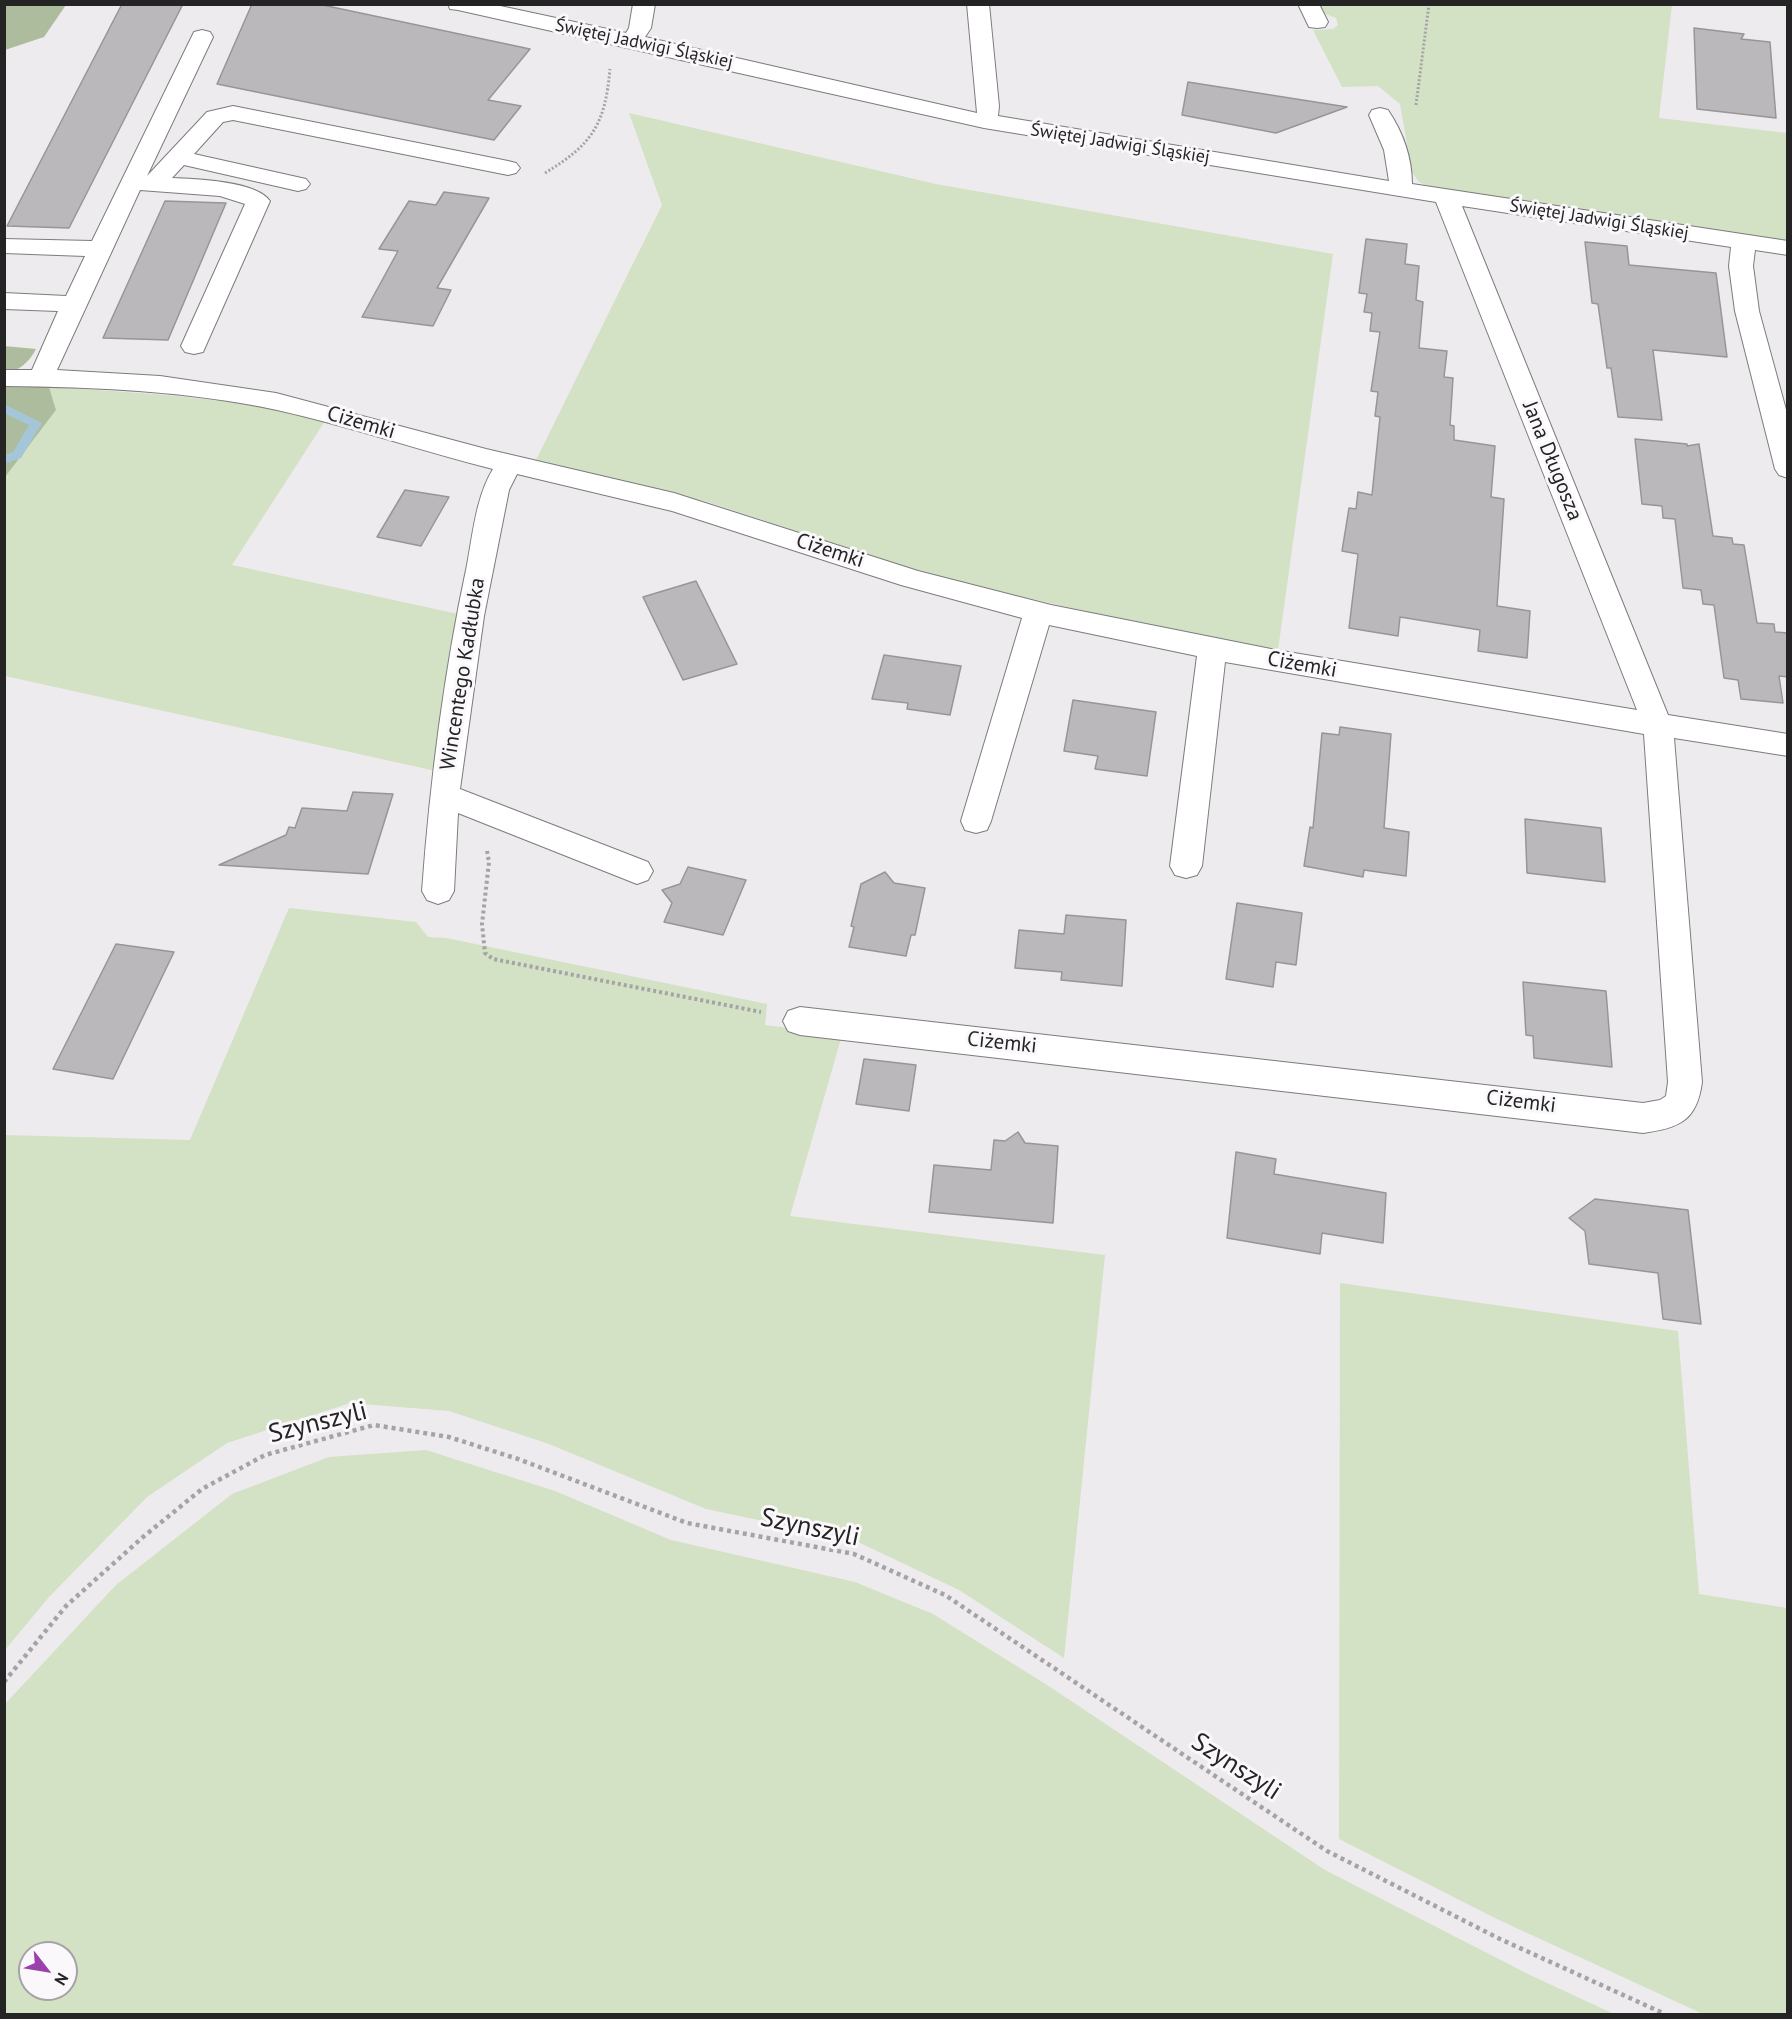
<!DOCTYPE html>
<meta charset="utf-8">
<style>
body{margin:0}
#map{position:relative;width:1792px;height:2019px;overflow:hidden;background:#edebee;font-family:"PT Sans",sans-serif}
canvas{display:block}
.frame{position:absolute;inset:0;border:6px solid #252425;pointer-events:none}
.north{position:absolute;left:18px;top:1941px;width:60px;height:60px;box-sizing:border-box;background:#faf8fb;border:2px solid #a5a3a5;border-radius:50%;rotate:121deg;font-size:16px;font-weight:700;line-height:24px;text-align:center;color:#252425}
.north::after{content:'';display:block;margin:auto;width:21px;height:27px;background:#9c41ab;clip-path:polygon(50% 0,100% 100%,50% 72%,0 100%)}
</style>
<div id="map">
<canvas width="1792" height="2019"></canvas>
<div class="frame"></div>
<div class="north">N</div>
</div>
<script>
const ctx = document.querySelector('canvas').getContext('2d');
ctx.lineJoin = 'round';
function fill(path, color) { ctx.fillStyle = color; ctx.fill(path, 'evenodd'); }
function trace(path, color, width, dash) { ctx.strokeStyle = color; ctx.lineWidth = width; ctx.lineCap = dash ? 'butt' : 'round'; ctx.setLineDash(dash || []); ctx.stroke(path); }
function write(font, color, halo, rows, align = 'center') {
  ctx.font = font + ' "PT Sans",sans-serif'; ctx.lineWidth = 6; ctx.setLineDash([]); ctx.textBaseline = 'middle'; ctx.strokeStyle = halo; ctx.fillStyle = color; for (const [text, x, y, turn = 0] of rows) {
    ctx.save(); ctx.translate(x, y); ctx.rotate((+turn || 0) * Math.PI / 180); ctx.textAlign = isNaN(turn) ? turn : align; if (halo) ctx.strokeText(text, 0, 0); ctx.fillText(text, 0, 0); ctx.restore();
  }
}
const green = new Path2D(`
 M1316,5h356l-13,113 128,15v109l-357,-55 -11,-5 -7,-10 -12,-68 -22,-18 -36,1 -29,-57 20,-1 5,-4 -2,-7 -16,-6z
 M629,113l307,71 397,70 -55,396 -117,-21 -227,-53 -226,-74 -172,-42 126,-255z
 M49,387c92,6 187,10 276,34l-93,144 231,50 -27,156 -431,-95 -1,-199 52,-67z
 M289,908l127,14 12,15 18,1 321,66 -2,21 77,10 -52,181 315,39 -41,403 -105,-68 -105,-50 -148,-31 -157,-65 -100,-33 -99,-8 -123,40 -80,54 -98,100 -44,53v-515l185,5z
 M1340,1283l338,48 21,263 88,14v406h-84l-206,-95 -158,-80z
 M426,1450l129,41 116,49 184,42 78,32 114,71 278,185 205,105 84,39h-1609v-310l111,-119 116,-91 97,-37zM30,1953h36v36h-36z`);
const forest = new Path2D(`
 M5,4h61v1l-22,32 -39,13z
 M4,346l32,3c-6,12 -17,23 -31,23z
 M5,386l44,1 7,23 -51,67z`);
const stream = new Path2D(`
 M4,404l38,19 -21,35 -17,6v-9l9,-3 16,-27 -25,-12z`);
const building = new Path2D(`
 M122,4h61l-114,224 -62,-2z
 M252,4h66l212,45 -42,51 33,6 -27,34 -277,-56z
 M1694,28l50,6 -3,5 29,3 6,76 -79,-9z
 M1188,82l159,25 -71,26 -94,-18z
 M444,192l45,6 -52,90 14,2 -18,36 -71,-9 36,-66 -19,-2 30,-48 27,4z
 M165,201l61,2 -58,137 -65,-2z
 M1366,239l41,5 -2,20 14,2 -3,34 7,2 -4,46 28,3 -3,26 9,1 -3,47 4,1v14l41,6 -4,51 13,2 -7,107 33,5 -3,47 -49,-7 2,-21 -80,-13 -2,19 -49,-8 9,-74 -16,-3 7,-43 7,1 2,-17 14,3 8,-78 -5,-1 3,-24 -7,-1 9,-59 -10,-1 2,-18 -8,-1 3,-18 -8,-1z
 M1585,242l42,4 2,19 87,8 11,84 -74,-7 9,70 -44,-3 -7,-49h-4l-9,-64 -6,-1z
 M1635,439l52,5v2l12,-2 14,92 19,2 1,6 11,1 13,78 17,1 1,8 13,1v44l-9,-1 4,27 -42,-4 -3,-19 -14,-2 -10,-73 -11,-1 -2,-14 -18,-2 -8,-69 -12,-1 -1,-12 -20,-2z
 M405,490l44,7 -28,49 -44,-9z
 M696,581l41,83 -54,16 -40,-83z
 M884,655l77,11 -11,49 -43,-6 1,-6 -36,-4z
 M1073,700l83,12 -9,64 -52,-7 3,-13 -34,-5z
 M1340,727l51,7 -7,94 25,4 -3,44 -42,-6 -1,7 -59,-11 6,-39 3,1 9,-95 17,2z
 M353,792l40,2 -25,80 -149,-9 67,-30 3,-8 6,1 7,-20 45,3z
 M1525,819l76,9 4,54 -78,-9z
 M688,867l58,13 -23,55 -59,-13 8,-19 -10,-13 18,-6z
 M885,872l9,11 31,5 -10,47h-4l-5,21 -57,-9 5,-20 -3,-1 10,-42z
 M1237,903l65,10 -6,52 -20,-3 -3,25 -47,-8z
 M1066,915l60,5 -4,66 -61,-6 1,-8 -47,-4 4,-38 45,4z
 M116,944l58,8 -61,127 -60,-10z
 M1523,982l83,9 6,76 -78,-9 -1,-22 -7,-1z
 M864,1059l52,6 -7,46 -53,-7z
 M1018,1132l7,11 33,3 -5,77 -124,-11 5,-47 57,5 3,-30 11,1z
 M1236,1152l40,7 -2,15 112,19 -3,50 -61,-10 -2,21 -93,-16z
 M1595,1199l93,11 13,114 -38,-5 -5,-46 -69,-9 -4,-33 -16,-13z`);
const pathFar2 = new Path2D(`
 M1416,105l13,-101
 M545,173c48,-29 60,-49 65,-104`);
const pathFar1 = new Path2D(`
 M487,851l2,11 -7,62 3,29 8,6 268,53`);
const path = new Path2D(`
 M4,1682l62,-76 77,-69 59,-48 63,-34 109,-30 75,12 69,22 169,64 167,31 91,41 382,256 173,88 165,75`);
const minor = new Path2D(`
 M448,4h43l135,29 3,-5 4,-24h22l-4,24 -6,9 332,76 -10,-109h22l10,102 -1,10 391,65 -5,-31 -15,-35 3,-5 8,-2 8,2c15,22 24,48 24,74l376,57v14l-33,-5 -2,16 6,45 29,106v61l-9,-3 -4,-6 -40,-158 -6,-45 2,-19 -269,-41 206,509 120,19v22l-114,-18 28,344c-5,39 -23,46 -59,51l-843,-98 -12,-4 -5,-10 5,-10 12,-4 843,96 17,-3 6,-4 2,-14 -24,-348 -419,-72 -23,204 -5,9 -11,3 -11,-3 -5,-9 27,-210 -148,-31 -58,196 -4,9 -11,3 -11,-3 -4,-9 61,-203 -121,-33 -229,-74 -155,-37 -8,16 -25,126 -24,173 188,73 5,9 -5,9 -11,4 -179,-71 -4,78 -5,9 -11,4 -11,-4 -5,-9c8,-110 22,-219 45,-326 6,-32 9,-68 26,-96 -72,-18 -143,-43 -216,-59 -89,-19 -181,-23 -273,-24v-16h28l26,-59 -54,-2v-16l62,3 19,-40 -81,-3v-14l88,2 102,-209 8,-2 8,2 3,5 -66,139 60,-64 26,-6 275,55 8,2 4,5 -4,5 -8,2 -275,-55 -10,2 -29,32 112,25 4,5 -4,5 -8,2 -114,-26 -12,13c24,1 84,3 98,23l-67,151 -9,2 -9,-2 -4,-6 64,-142 -25,-8 -80,-6 -83,180 103,6 116,17 210,56 188,44 244,78 133,34 225,45 361,60 -201,-508 -452,-74 -526,-118 -8,-1z
 M1298,4h21l9,18 -3,5 -8,1 -8,-1z`);
const farStreetnames = [
 ["Świętej Jadwigi Śląskiej",644,44,12],
 ["Świętej Jadwigi Śląskiej",1120,144,9],
 ["Świętej Jadwigi Śląskiej",1599,220,9]
];
const streetNames = [
 ["Ciżemki",361,423,16],
 ["Jana Długosza",1552,461,68],
 ["Ciżemki",830,551,18],
 ["Ciżemki",1302,665,10],
 ["Wincentego Kadłubka",463,674,-81],
 ["Ciżemki",1002,1043,6],
 ["Ciżemki",1521,1102,7]
];
const nearStreetnames = [
 ["Szynszyli",318,1423,-14],
 ["Szynszyli",810,1528,12],
 ["Szynszyli",1236,1767,33]
];
fill(green, '#d3e1c4');
fill(forest, '#aebc9e');
fill(stream, '#a4c6d8');
fill(building, '#bab8ba');
trace(building, '#979598', 1.5);
trace(minor, '#7d7b7d', 2);
trace(pathFar2, '#a5a3a6', 3, [2, 2]);
trace(pathFar1, '#a5a3a6', 4, [3, 3]);
trace(path, '#a5a3a6', 4.5, [4, 4]);
fill(minor, '#fff');
write('18px', '#252425', '#faf8fb', farStreetnames);
write('21px', '#252425', '#faf8fb', streetNames);
write('26px', '#252425', '#faf8fb', nearStreetnames);
</script>
